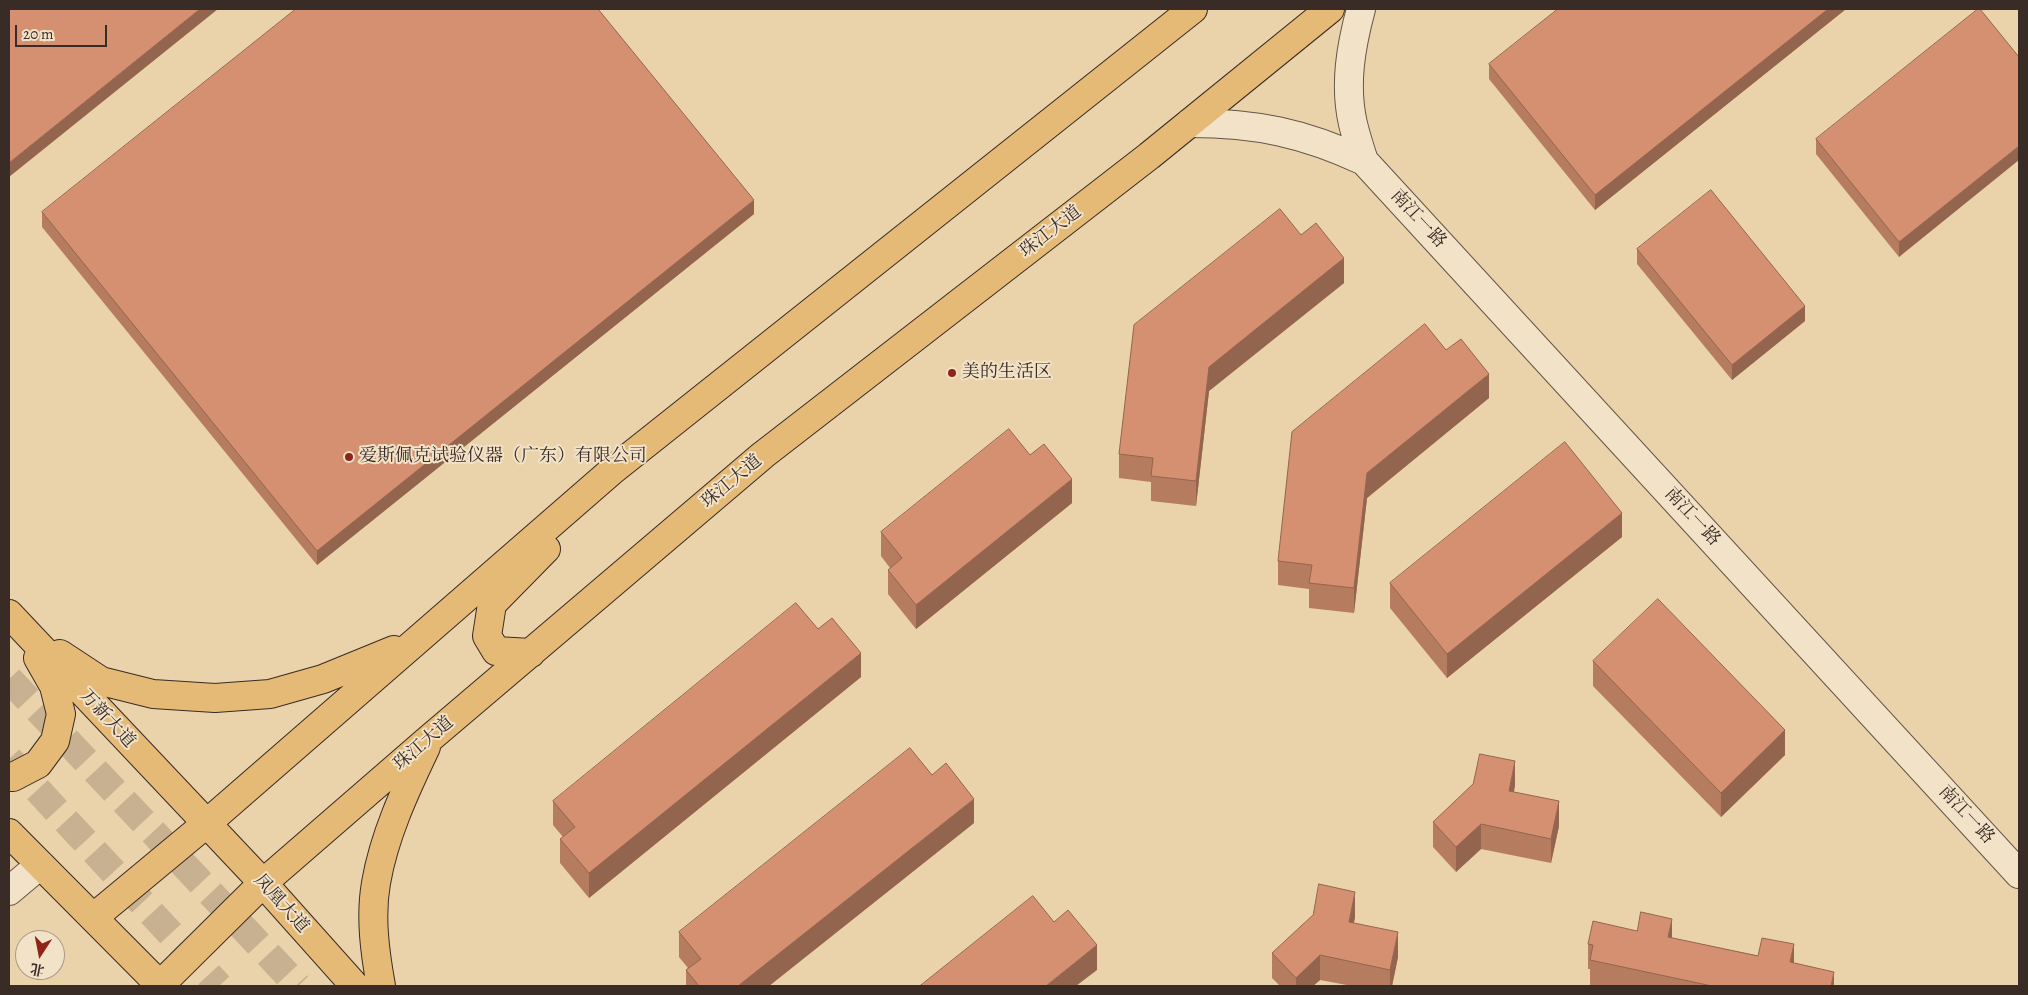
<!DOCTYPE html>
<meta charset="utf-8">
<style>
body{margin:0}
#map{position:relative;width:2028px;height:995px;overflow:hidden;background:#ead2ab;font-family:Alegreya,"Noto Serif SC",serif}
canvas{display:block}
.frame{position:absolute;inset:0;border:10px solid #392b25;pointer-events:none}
.north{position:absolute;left:15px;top:930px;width:50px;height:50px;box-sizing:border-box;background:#f1e2c8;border:1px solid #a79987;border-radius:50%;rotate:191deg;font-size:14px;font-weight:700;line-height:20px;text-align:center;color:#392b25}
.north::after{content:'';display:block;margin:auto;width:18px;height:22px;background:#8f2418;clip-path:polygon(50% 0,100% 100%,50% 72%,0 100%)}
.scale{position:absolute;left:15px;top:25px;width:92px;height:22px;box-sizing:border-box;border:2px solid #392b25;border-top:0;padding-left:6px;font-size:15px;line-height:18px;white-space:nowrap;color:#392b25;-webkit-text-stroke:4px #f1e2c8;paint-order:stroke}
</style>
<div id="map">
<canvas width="2028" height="995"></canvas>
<div class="frame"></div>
<div class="north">北</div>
<div class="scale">20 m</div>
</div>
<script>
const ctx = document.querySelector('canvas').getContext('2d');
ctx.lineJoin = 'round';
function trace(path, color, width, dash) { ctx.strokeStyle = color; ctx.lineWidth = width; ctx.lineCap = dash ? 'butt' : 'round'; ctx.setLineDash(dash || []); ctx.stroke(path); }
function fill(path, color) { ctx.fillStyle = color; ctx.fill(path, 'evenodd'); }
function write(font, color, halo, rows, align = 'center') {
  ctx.font = font + ' Alegreya,"Noto Serif SC",serif'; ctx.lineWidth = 4; ctx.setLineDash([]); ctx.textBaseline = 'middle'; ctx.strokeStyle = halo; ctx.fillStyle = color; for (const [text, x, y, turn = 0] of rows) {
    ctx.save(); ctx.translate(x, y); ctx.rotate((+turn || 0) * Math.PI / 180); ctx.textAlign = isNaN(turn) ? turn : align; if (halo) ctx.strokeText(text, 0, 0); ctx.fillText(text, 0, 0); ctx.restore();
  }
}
const primaryTunnel = new Path2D(`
 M9,679l289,307
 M9,759l210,227`);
const minor = new Path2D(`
 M1361,9c-10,37 -17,76 -8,115 3,12 7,25 11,37
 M1190,123c66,0 114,10 174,38l655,713
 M9,891l31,-26`);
const primary = new Path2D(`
 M9,614l254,269 92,103
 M531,653l-35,-2 -9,-15 5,-32 54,-55
 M60,654l41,27 52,13 62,4 55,-4 53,-15 71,-29
 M9,777h4l25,-13 17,-23 6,-27 -7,-28 -16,-28
 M9,833l152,153
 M94,917l112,-93 408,-355 579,-460
 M160,985l103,-102 166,-144 334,-284 386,-299 181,-147
 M381,986c-6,-33 -11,-69 -5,-103 8,-47 29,-92 50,-136`);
const wall = new Path2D(`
 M1846,9l-251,201 -106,-131v-15z
 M2019,57l-120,200 -83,-103v-15z
 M42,212l712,2 -437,351 -275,-338z
 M1301,235l43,48 -135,108 -13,115 -45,-5v-19l-32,-4v-24z
 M1637,249l168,72 -73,59 -95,-116z
 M1446,350l43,48 -122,100 -13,115 -45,-5v-19l-31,-4v-24z
 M1030,455l42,48 -156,126 -28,-35v-24l2,-2 -9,-12v-24z
 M1622,537l-175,141 -57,-70v-25z
 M1593,661l192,94 -64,62 -128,-131z
 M861,677l-272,221 -29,-35v-24l3,-2 -10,-12v-24z
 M1515,785l-1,7 45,34 -8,37 -70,-14 -25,23 -23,-25v-25z
 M974,823l-205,163h-83v-16l2,-2 -9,-11v-25z
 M1355,917l-1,6 44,34 -6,29h-40l-32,-6 -7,6h-33l-8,-8v-25z
 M1637,931l157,32 40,23h-237l-7,-1v-16h-2v-25z`);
const shadedWall = new Path2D(`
 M200,9h18l-209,168v-14z
 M1828,9h18l-251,201v-15z
 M2019,146v14l-120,97v-15z
 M754,200v14l-437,351v-14z
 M1344,258v25l-135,108 -13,115v-25l13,-114z
 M1805,306v15l-73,59v-15z
 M1489,374v24l-122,100 -13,115v-25l13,-115z
 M1072,479v24l-156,126v-24z
 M1622,513v24l-175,141v-24z
 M861,653v24l-272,221v-25z
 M1785,730v25l-64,62v-24z
 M1515,761v24l-6,30v-24z
 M974,799v24l-205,163h-31z
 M1559,801v25l-8,37v-24z
 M1481,824v25l-25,23v-25z
 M1355,892v25l-6,29v-24z
 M1672,919v24l-4,-6z
 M1398,932v25l-6,29h-2v-16z
 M1794,944v25l-4,-7z
 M1097,945v25l-21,16h-30z
 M1320,955v25l-7,6h-17v-8z
 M1834,972v14h-3z`);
const building = new Path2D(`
 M9,9h191l-191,154z
 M296,9h302l156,191 -437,351 -275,-339z
 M1558,9h270l-233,186 -106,-131z
 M1978,9h2l39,48v89l-120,96 -83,-103z
 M1711,190l94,116 -73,59 -95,-116z
 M1280,209l21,26 15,-12 28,35 -135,109 -13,114 -45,-5 2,-18 -34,-4 15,-129z
 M1425,324l21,26 15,-11 28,35 -122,99 -13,115 -45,-5 3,-18 -34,-4 14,-129z
 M1009,429l21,26 14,-11 28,35 -156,126 -28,-35 14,-12 -21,-26z
 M1565,442l57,71 -175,141 -57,-71z
 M1658,599l127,131 -64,63 -128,-132z
 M796,603l22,26 14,-11 29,35 -272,220 -29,-34 15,-12 -22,-26z
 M910,748l22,27 14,-12 28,36 -236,187h-39l-13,-16 15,-11 -22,-27z
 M1480,754l35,7 -6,30 50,10 -8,38 -70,-15 -25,23 -23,-25 40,-38z
 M1319,884l36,8 -6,30 49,10 -8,38 -70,-15 -24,23 -24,-25 41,-38z
 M1033,896l21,26 14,-12 29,35 -51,41h-126z
 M1641,912l31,7 -4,18 90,19 4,-18 32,6 -4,18 44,10 -3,14h-119l-122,-26 3,-15 -5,-1 5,-23 44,10z`);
const markers = [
 [952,373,5,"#8f2418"],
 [349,457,5,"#8f2418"]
];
const streetNames = [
 ["南江一路",1418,219,47],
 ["珠江大道",1051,232,-38],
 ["珠江大道",732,482,-40],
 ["南江一路",1692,517,47],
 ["万新大道",107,719,47],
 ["珠江大道",424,744,-41],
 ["南江一路",1966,815,47],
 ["凤凰大道",281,904,48]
];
const poiNames = [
 ["美的生活区",962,373],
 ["爱斯佩克试验仪器（广东）有限公司",359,457]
];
trace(primaryTunnel, '#c7b190', 28, [28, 14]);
trace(minor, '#655546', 30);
trace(primary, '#392b25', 30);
trace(minor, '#f1e2c8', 28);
trace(primary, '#e5b976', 28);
fill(wall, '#b67c60');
fill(shadedWall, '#94654e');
fill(building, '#d49070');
trace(building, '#94654e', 1);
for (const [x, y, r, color] of markers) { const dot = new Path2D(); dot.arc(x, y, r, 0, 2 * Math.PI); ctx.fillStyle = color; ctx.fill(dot); trace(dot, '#f1e2c8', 2); }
write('18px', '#392b25', '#f1e2c8', streetNames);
write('18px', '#392b25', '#f1e2c8', poiNames, 'left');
</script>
